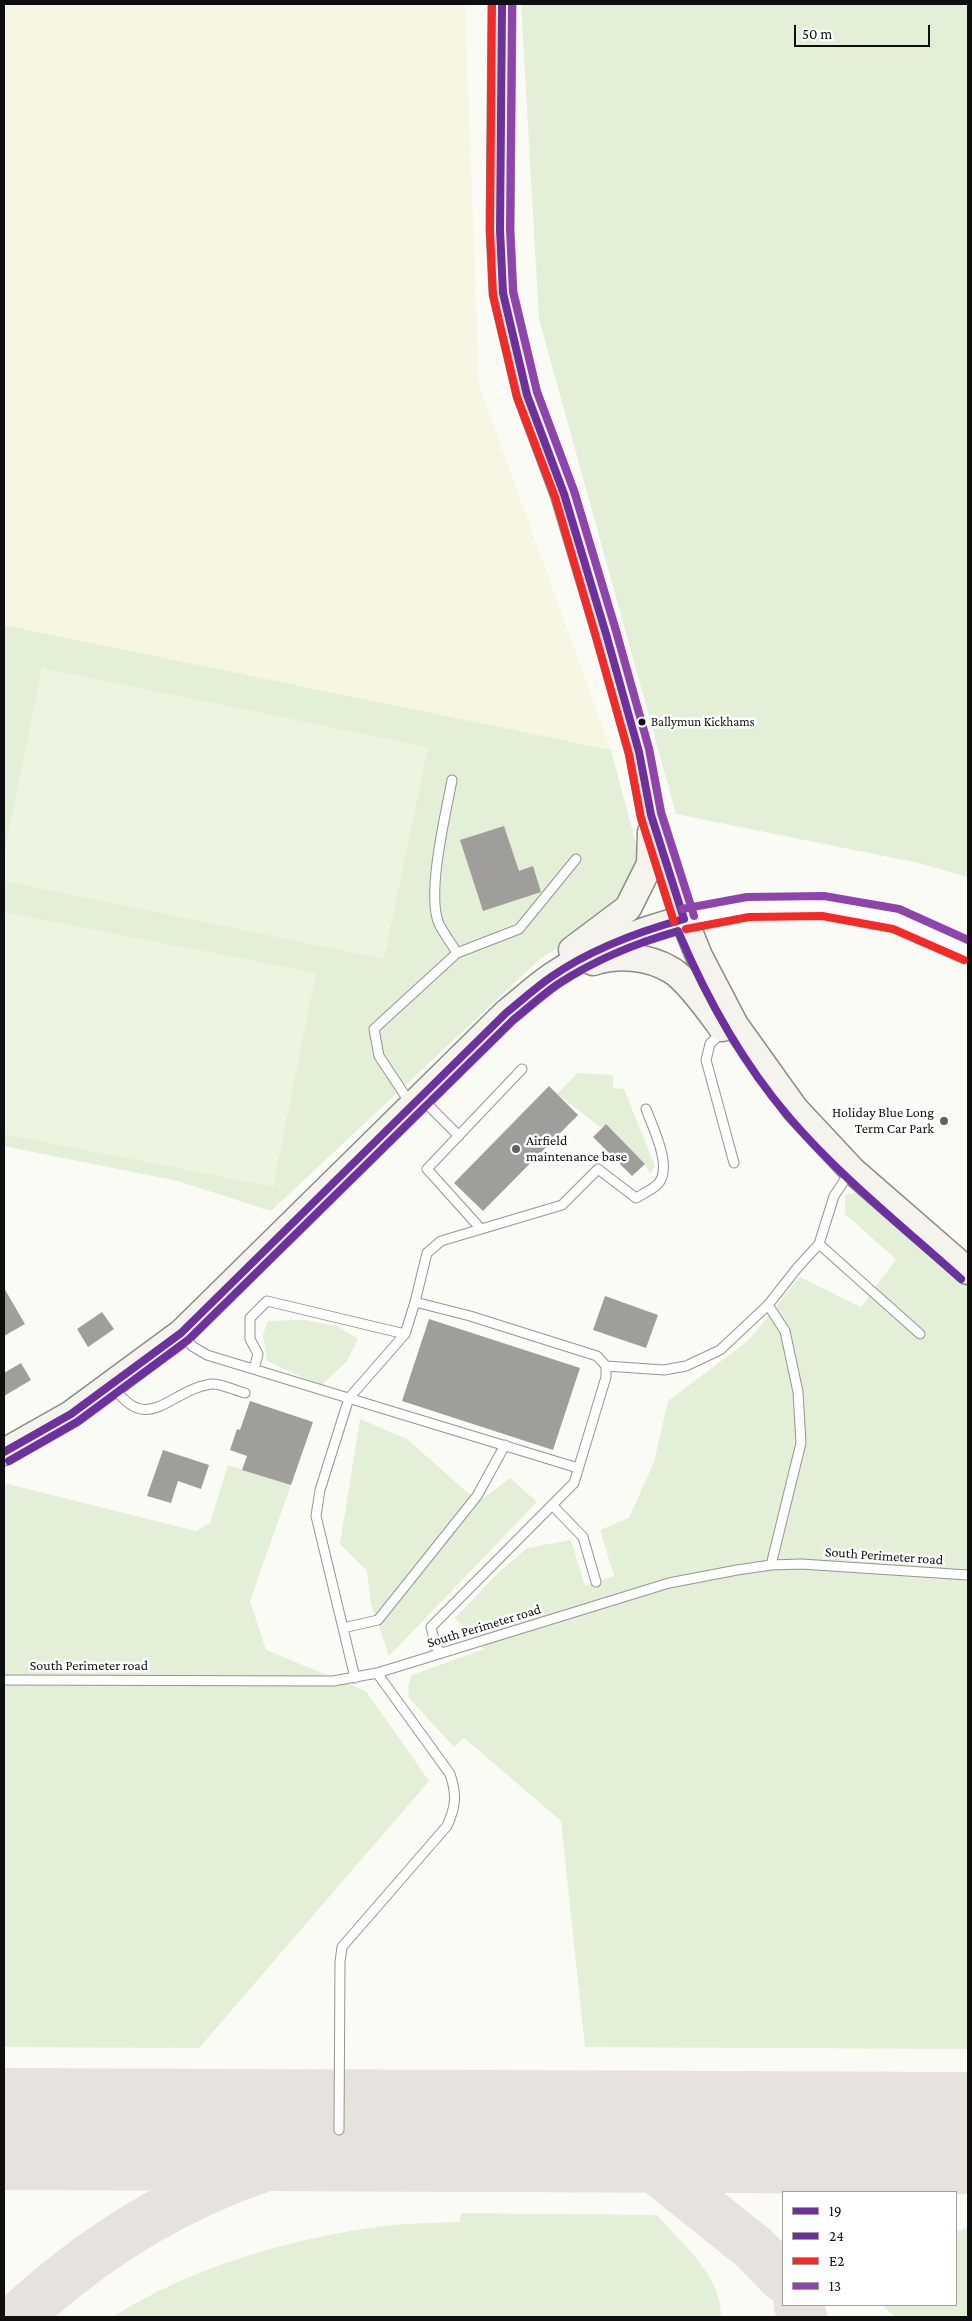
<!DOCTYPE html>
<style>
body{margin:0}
#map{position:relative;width:972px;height:2321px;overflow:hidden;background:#fbfbf5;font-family:"Crimson Pro",serif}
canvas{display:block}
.frame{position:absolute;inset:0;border:5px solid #0f0f0f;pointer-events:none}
.legend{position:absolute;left:782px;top:2191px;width:175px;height:115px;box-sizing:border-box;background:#fff;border:1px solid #9f9f9f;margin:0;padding:6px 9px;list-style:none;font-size:15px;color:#0f0f0f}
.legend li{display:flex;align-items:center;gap:10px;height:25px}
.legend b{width:25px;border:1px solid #9f9f9f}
.scale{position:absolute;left:794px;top:25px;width:136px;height:22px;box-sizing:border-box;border:2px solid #0f0f0f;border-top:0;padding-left:6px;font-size:15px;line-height:18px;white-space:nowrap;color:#0f0f0f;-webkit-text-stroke:4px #fff;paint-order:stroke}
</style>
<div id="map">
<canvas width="972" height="2321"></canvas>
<div class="frame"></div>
<ul class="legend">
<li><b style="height:6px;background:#6c30a1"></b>19</li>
<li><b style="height:6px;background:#6c30a1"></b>24</li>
<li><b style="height:6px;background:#f52a26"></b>E2</li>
<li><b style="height:6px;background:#8e44ad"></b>13</li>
</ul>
<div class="scale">50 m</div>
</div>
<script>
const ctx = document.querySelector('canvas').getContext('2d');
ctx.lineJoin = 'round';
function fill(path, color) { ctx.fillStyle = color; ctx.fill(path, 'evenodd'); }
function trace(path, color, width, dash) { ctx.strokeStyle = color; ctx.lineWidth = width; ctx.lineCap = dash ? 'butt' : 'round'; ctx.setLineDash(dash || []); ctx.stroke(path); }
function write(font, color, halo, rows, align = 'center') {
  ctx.font = font + ' "Crimson Pro",serif'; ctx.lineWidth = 5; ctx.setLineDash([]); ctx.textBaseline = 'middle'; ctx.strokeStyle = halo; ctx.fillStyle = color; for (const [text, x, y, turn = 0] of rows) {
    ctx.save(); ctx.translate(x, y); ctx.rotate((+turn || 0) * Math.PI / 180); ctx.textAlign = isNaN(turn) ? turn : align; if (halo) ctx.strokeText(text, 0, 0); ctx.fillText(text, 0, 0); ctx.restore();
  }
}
const farmland = new Path2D(`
 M4,4h461l14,381 132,365 -607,-125z`);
const green = new Path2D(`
 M521,4h447v873l-49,-14 -243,-49 -137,-495z
 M4,625l607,125 25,94 3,26 -13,32 -87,58 -268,251 -93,-30 -174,-35z
 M578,1073l35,2v13l11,1 31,77 -5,8 -5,-10 -39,-40 -4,4 -45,-34z
 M861,1192l107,93v764l-383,-2 -24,-226 -97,-83 -10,9 -45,-49 -1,-12 4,-11 72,-26 -29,-31 41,-43 31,-27 44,-8 14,46 29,-10 -14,-46 29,-12 25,-56 14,-61 81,-61 51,-63 61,30 35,-48 -51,-45v-19z
 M304,1320l33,6 21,13 -11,22 -26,25 -54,-25 -4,-27 5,-13z
 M360,1419l47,20 71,63 32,-24 27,24 -148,154 -18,-52 -4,-33 -27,-27z
 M228,1465l63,20 -41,116 16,49 100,41 63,90 -230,267 -195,-1v-564l192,48 14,-8z
 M461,2213l196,2c25,29 65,61 64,102h-609c82,-51 177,-78 272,-91 25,-3 51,-3 76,-4z
 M968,2227v90h-73l-13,-12h74v-73z`);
const pitch = new Path2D(`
 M42,668l386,79 -44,212 -380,-78v-26z
 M4,912l312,61 -43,214 -269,-53z`);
const taxiway = new Path2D(`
 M535,2131c35,4 72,8 104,25l116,93 28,29
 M798,2305l5,12
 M18,2317c70,-65 153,-118 244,-149 49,-17 100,-27 151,-38`);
const runway = new Path2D(`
 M4,2129l964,4`);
const building = new Path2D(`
 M504,826l15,45 14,-5 8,26 -58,19 -23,-71z
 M549,1086l29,29 -95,96 -29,-28z
 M606,1124l39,40 -13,12 -39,-39z
 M4,1288l21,36 -21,12z
 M605,1296l53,19 -12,33 -53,-18z
 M102,1312l12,17 -26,18 -11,-18z
 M429,1319l151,49 -27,82 -151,-49z
 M21,1363l10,17 -27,16v-23z
 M250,1401l63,21 -22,63 -49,-15 5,-14 -17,-6 7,-21 3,1z
 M163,1450l46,15 -8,24 -23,-8 -7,22 -24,-7z`);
const lane = new Path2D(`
 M452,780c-6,33 -26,114 -13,144 5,10 13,20 18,29
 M723,1031l-13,13 -4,16 28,103
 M422,1099l37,37
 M410,1103l-31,-47 -5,-27 83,-76 62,-24 57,-70
 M481,1229l-54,-60 95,-100
 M819,1244l101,90
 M768,1305l17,26 13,61 3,51 -30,122
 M183,1335l9,11 15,9 371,113
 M606,1366l58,4 22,-4 34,-16 48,-45 30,-38 21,-23 15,-48 16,-24
 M254,1369l4,-15 -8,-15v-21l17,-17 138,33
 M113,1386c35,51 56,4 98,-2 10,-1 25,7 34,9
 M552,1505l31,32 13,45
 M343,1628l35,-8 99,-124 28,-51
 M441,1653l-5,-6 -5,-20 143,-144 32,-106v-11l-9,-10 -127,-40 -55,-14 12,-49 14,-12 121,-36 36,-36 38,29c7,-4 15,-8 21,-13 17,-16 -4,-57 -11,-76
 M355,1678l-39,-162 4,-26 29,-92 56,-64 10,-32
 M4,1680l329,1 44,-8 292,-90 68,-13 34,-5 30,-1 167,11
 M339,2130l1,-168 2,-15 105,-121c9,-20 10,-31 3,-52l-73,-101`);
const street = new Path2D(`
 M684,919l64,-12 75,-1 73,13 72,32`);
const secondary = new Path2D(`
 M502,4l-2,226 3,63 24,102 37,99 42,140 33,118 12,63 33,104 15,37 36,69 60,84 57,61 116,101
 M572,950l56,-42 22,-44 1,-32
 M593,962c25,-8 55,-6 78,8 16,9 40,43 51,58
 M4,1452l67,-38 110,-81 325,-320c15,-12 30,-26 46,-37 40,-27 86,-45 132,-57`);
const bus1 = new Path2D(`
 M4,1452l67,-38 110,-81 325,-320c15,-12 29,-25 45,-36 40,-28 86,-45 133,-58l-33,-104 -12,-63 -33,-118 -42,-140 -37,-99 -24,-102 -3,-63 2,-226`);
const bus2 = new Path2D(`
 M9,1461l68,-39 111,-82 325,-320c15,-12 29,-25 45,-36 37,-24 78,-41 120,-53 28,66 63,130 110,185 51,60 114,110 173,163`);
const bus3 = new Path2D(`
 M492,4l-2,226 3,65 24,102 38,100 41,140 33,117 12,64 33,104
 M686,929l63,-12 73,-1 71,13 71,31`);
const bus4 = new Path2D(`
 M512,4l-2,226 3,62 24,100 37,99 42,140 33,118 12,64 33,103
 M682,909l65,-12 77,-1 75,13 69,31`);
const markers = [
 [642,722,4.5,"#0f0f0f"],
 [944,1121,5,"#626260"],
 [516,1149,5,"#626260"]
];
const busNames = [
 ["Ballymun Kickhams",651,722]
];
const poiNames = [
 ["Holiday Blue Long",934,1113],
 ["Term Car Park",934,1129],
 ["Airfield",526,1141,"left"],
 ["maintenance base",526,1157,"left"]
];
const streetNames = [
 ["South Perimeter road",884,1556,4],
 ["South Perimeter road",484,1626,-17],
 ["South Perimeter road",89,1666]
];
fill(farmland, '#f6f6e3');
fill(green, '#e3efd7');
fill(pitch, '#edf4e0');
trace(taxiway, '#e8e2de', 49);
trace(runway, '#e8e2de', 122);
fill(building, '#9f9e9a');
trace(lane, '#959593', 11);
trace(street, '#959593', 21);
trace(secondary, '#8c8c89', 29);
trace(lane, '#fefefe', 9);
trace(street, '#fefefe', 19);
trace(secondary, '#f4f4ec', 26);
trace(bus1, '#6c30a1', 8);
trace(bus2, '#6c30a1', 8);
trace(bus3, '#f52a26', 8);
trace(bus4, '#8e44ad', 8);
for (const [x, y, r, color] of markers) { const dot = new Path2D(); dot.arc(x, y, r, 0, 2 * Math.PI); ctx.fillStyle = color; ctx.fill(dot); trace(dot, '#fff', 2); }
write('13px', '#0f0f0f', '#fff', busNames, 'left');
write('14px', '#0f0f0f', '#fff', poiNames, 'right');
write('14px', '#0f0f0f', '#fff', streetNames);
</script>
